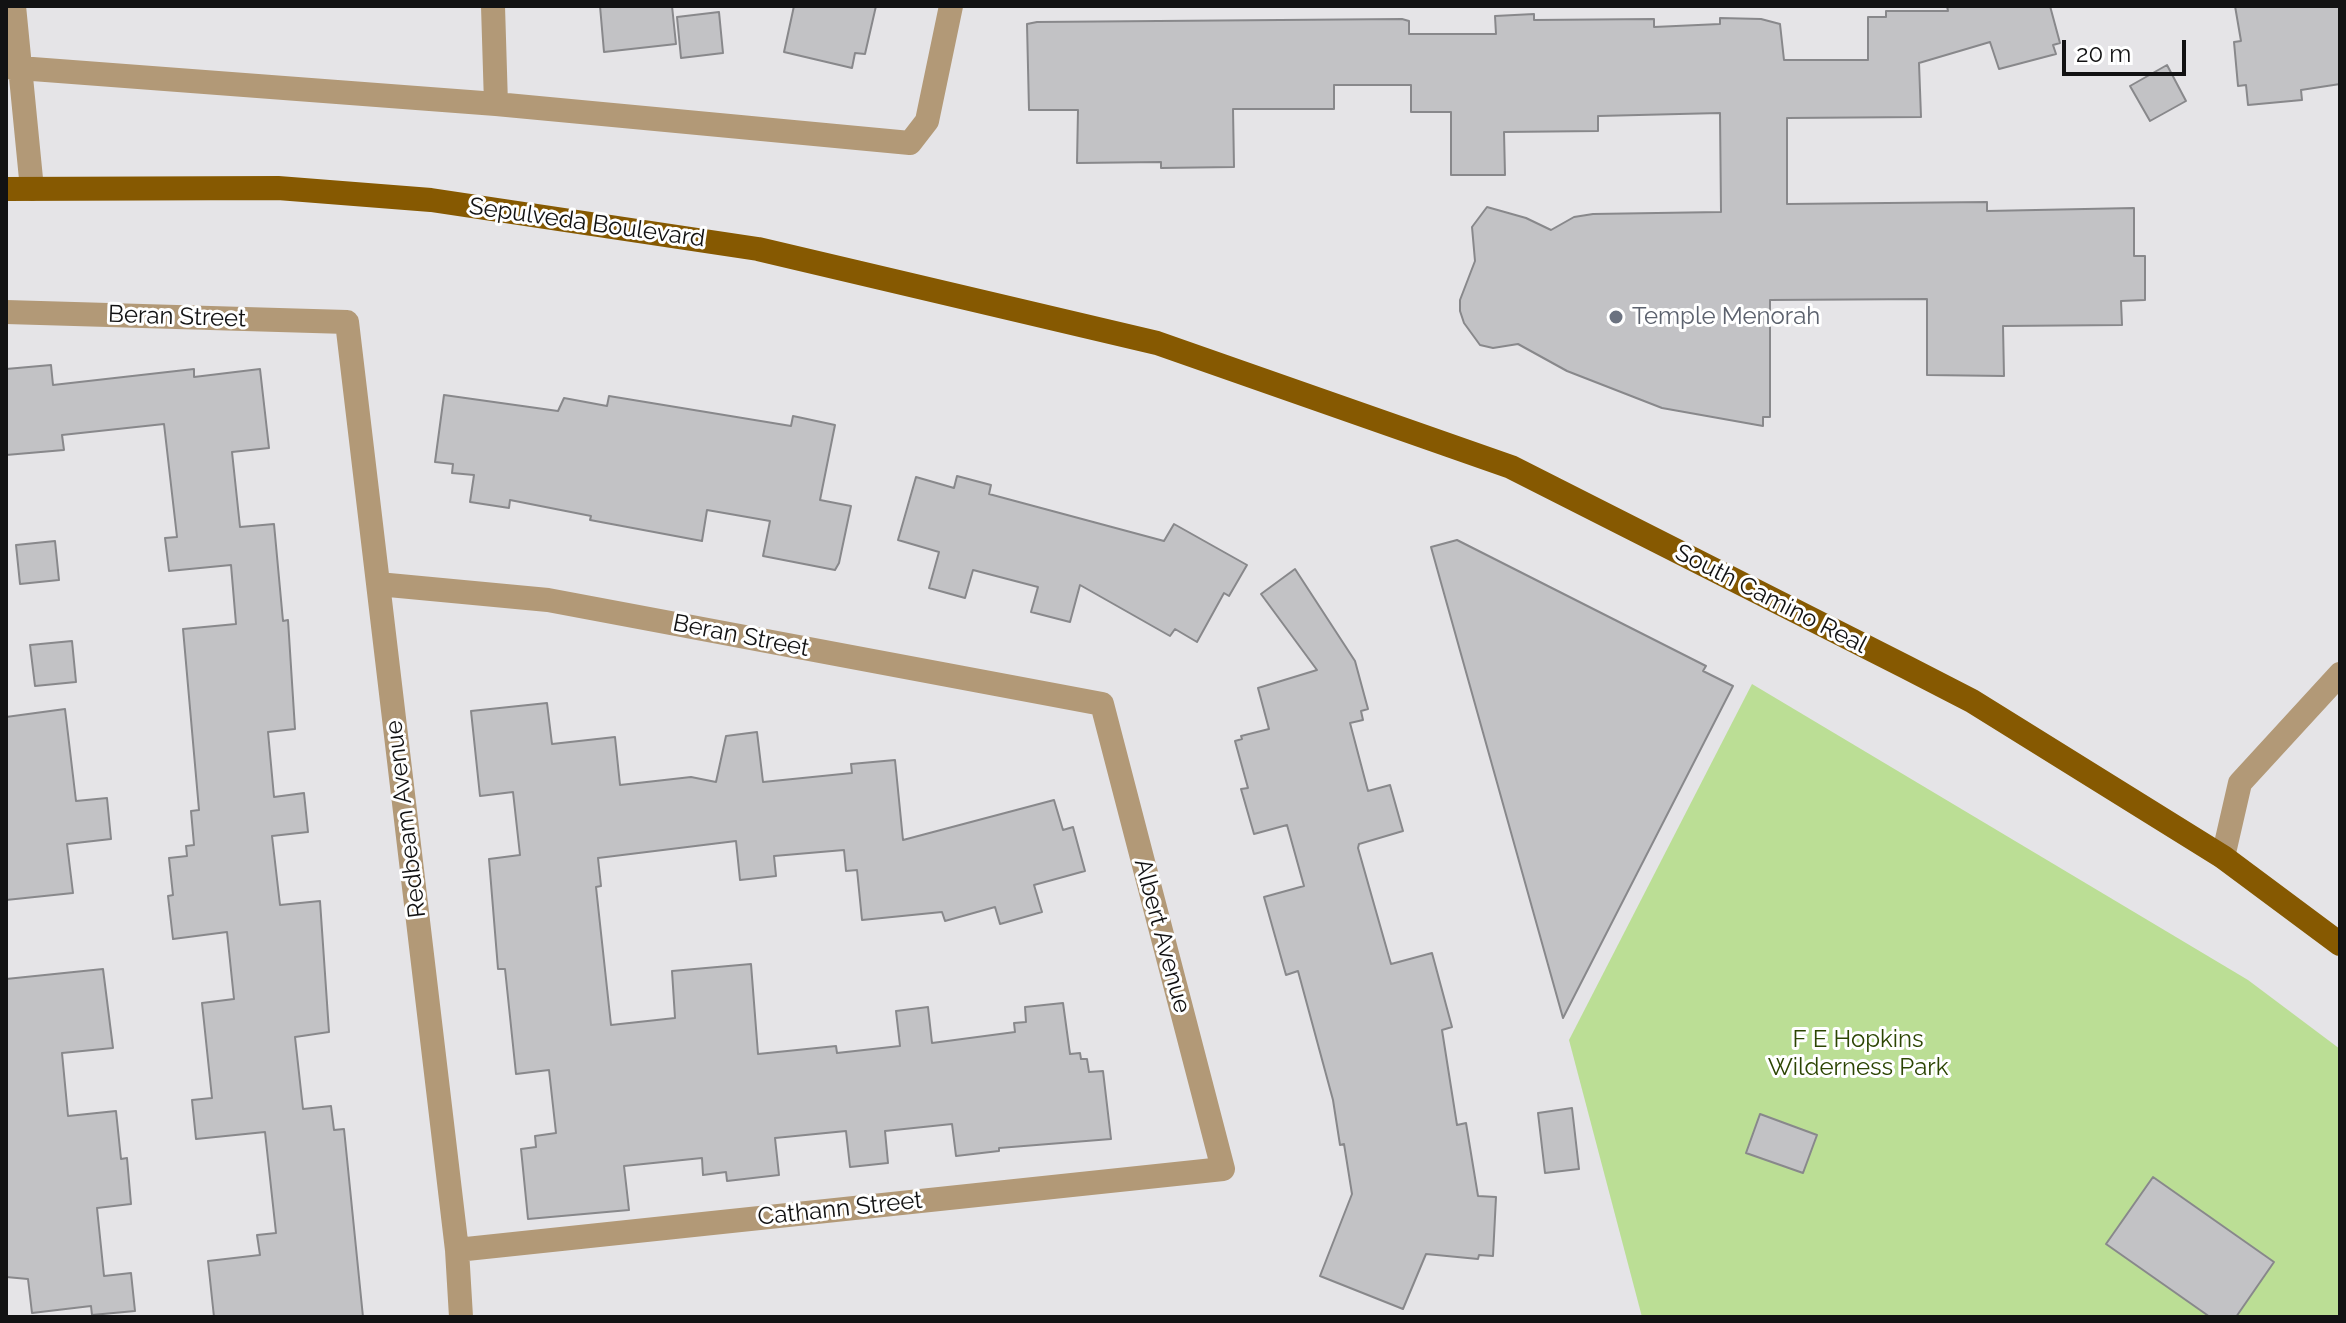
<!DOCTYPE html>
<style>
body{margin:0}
#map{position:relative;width:2346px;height:1323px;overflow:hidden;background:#e5e4e7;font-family:Raleway,sans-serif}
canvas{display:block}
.frame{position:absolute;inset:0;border:8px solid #121213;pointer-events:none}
.scale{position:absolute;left:2062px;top:40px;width:124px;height:36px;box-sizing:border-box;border:4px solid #121213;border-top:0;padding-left:10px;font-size:24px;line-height:28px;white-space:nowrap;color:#121213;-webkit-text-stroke:6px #fff;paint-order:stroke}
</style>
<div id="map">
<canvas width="2346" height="1323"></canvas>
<div class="frame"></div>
<div class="scale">20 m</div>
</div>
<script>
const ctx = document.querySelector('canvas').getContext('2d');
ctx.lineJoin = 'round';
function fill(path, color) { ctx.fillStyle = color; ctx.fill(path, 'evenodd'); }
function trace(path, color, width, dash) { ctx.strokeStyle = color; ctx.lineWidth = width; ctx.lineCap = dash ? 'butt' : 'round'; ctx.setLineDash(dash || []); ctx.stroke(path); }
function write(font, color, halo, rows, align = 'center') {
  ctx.font = font + ' Raleway,sans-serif'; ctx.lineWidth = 6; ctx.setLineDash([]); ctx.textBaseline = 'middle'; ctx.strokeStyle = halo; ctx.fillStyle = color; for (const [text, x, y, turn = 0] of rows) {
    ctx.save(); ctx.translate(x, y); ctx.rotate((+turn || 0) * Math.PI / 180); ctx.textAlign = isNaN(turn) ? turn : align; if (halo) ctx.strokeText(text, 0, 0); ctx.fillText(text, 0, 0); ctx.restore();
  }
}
const green = new Path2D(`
 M1752,684l496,296 92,69v268h-698l-73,-277z`);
const building = new Path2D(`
 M600,6h72l4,38 -72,8z
 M794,6h82l-11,48 -10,-1 -3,15 -68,-16z
 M1947,6h103l10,37 -7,2 3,9 -57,15 -9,-27 -71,21 2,54 -134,1v86l200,-2v9l147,-3v48h11v44l-24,1 1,24 -119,1 1,50 -77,-1v-76l-157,1v117h-7v9l-101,-18 -95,-37 -49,-27 -25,4 -13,-3 -16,-22 -4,-12v-11l15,-39 -3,-34 15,-20 39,11 25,12 23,-13 19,-3 128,-2 -1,-99 -122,3v15l-94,1 1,43h-54v-63h-40v-27h-77v24h-101l1,58 -73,1v-6l-84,1 1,-53h-49l-2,-86 10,-2 365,-3 7,2v13h87l-1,-18 39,-2v6l120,-1v8l66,-3v-6l41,1 19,5 4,36h84v-43h18v-6h62z
 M2235,6h105v78l-39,6 1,10 -54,5 -2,-20 -8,1 -4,-44 7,-1z
 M719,12l4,41 -42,5 -4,-41z
 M2167,65l19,36 -36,20 -20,-35z
 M51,365l2,20 141,-16v8l66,-8 9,79 -37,4 8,75 34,-3 9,97 5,-1 7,109 -27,3 6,65 30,-4 4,39 -36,4 8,69 40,-4 9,131 -34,5 8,72 28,-3 3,24 10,-1 19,188h-149l-6,-56 52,-6 -3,-20 19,-2 -11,-101 -69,7 -4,-39 20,-2 -10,-95 32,-4 -7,-67 -54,7 -5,-43 5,-1 -4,-37 18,-2 -1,-10 8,-1 -3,-34 8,-1 -16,-181 53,-5 -5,-59 -62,6 -4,-33 12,-1 -13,-113 -102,11 2,15 -58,5v-86z
 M444,395l114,16 6,-13 43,8 2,-10 182,30 2,-10 42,9 -15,75 31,6 -12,57 -4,7 -72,-14 7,-35 -63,-11 -5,31 -112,-21 1,-4 -81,-16 -1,8 -39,-6 4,-27 -22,-2 1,-9 -18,-2z
 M957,476l34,9 -2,9 175,47 10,-17 73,41 -18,31 -5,-3 -27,49 -22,-13 -5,7 -90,-51 -10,37 -39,-10 7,-25 -65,-17 -8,28 -36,-10 10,-36 -41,-12 18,-63 38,11z
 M1457,540l249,126 -3,5 30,15 -170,332 -132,-471z
 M55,541l4,39 -39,4 -4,-39z
 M1295,569l60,92 13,48 -7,2 2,9 -13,3 18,68 22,-6 13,46 -44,13 -1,4 33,116 41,-11 20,74 -10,3 15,95 9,-2 12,73 18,1 -3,59 -14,-1 -1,4 -52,-5 -23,55 -83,-33 32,-82 -8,-50 -4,1 -7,-45 -35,-129 -12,4 -22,-78 40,-11 -17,-61 -33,9 -13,-45 7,-1 -13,-47 7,-2 -1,-3 28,-7 -11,-41 59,-18 -56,-76z
 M72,641l4,41 -41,4 -5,-41z
 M547,703l5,41 63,-7 5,48 71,-8 25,5 10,-46 31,-4 6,50 89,-9 -1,-9 44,-4 8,80 151,-40 9,30 10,-3 12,44 -51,14 8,27 -42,12 -5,-17 -50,14 -3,-9 -80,8 -5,-50 -11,1 -2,-21 -70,6 2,20 -36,4 -4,-39 -138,17 3,28 -5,1 15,138 64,-7 -3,-47 79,-7 7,90 78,-8 1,7 63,-7 -4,-35 32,-4 4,36 83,-11 -1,-9 12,-1 -1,-15 38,-4 7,51 10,-1 1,6h6l2,13 14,-1 8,68 -112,9v3l-43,5 -4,-32 -67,7 3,32 -38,4 -4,-36 -71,7 4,37 -52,6 -1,-9 -23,3 -1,-17 -78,8 5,44 -101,9 -7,-70 15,-2 -1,-11 21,-3 -7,-63 -33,4 -11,-105h-7l-9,-110 31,-4 -7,-63 -33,4 -9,-85z
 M65,709l11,92 31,-3 4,41 -44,5 6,49 -67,7v-183z
 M103,969l10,79 -51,5 6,63 48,-5 5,48 6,-1 4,46 -34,4 7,68 27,-3 4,38 -43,4 -1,-9 -59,7 -4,-34 -22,-2v-298z
 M1572,1108l7,61 -34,4 -7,-60z
 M1760,1114l57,21 -14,38 -57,-20z
 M2153,1177l121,85 -38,55h-26l-104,-73z`);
const minor = new Path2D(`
 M14,6l18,183
 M493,6l3,98
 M6,67l490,37 414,39 17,-22 24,-115
 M6,312l341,10 110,928 4,67
 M378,584l170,16 554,104 121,465 -766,81
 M2223,857l17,-74 100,-109`);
const major = new Path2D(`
 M6,189l272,-1 153,12 327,49 399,94 354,124 395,200 66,34 251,156 117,87`);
const markers = [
 [1616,317,8,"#6b7280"]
];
const streetNames = [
 ["Sepulveda Boulevard",587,223,8],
 ["Beran Street",177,317,2],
 ["South Camino Real",1771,599,27],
 ["Beran Street",741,636,11],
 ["Redbeam Avenue",406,819,-97],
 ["Albert Avenue",1162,936,75],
 ["Cathann Street",840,1209,-6]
];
const worshipNames = [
 ["Temple Menorah",1632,317]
];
const parkNames = [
 ["F E Hopkins",1858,1040],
 ["Wilderness Park",1858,1068]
];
fill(green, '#bbde95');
fill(building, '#c2c2c5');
trace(building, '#88888b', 2);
trace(minor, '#b29977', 24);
trace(major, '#865901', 24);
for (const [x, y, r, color] of markers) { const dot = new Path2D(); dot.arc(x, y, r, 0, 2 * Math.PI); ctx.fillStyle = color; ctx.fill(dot); trace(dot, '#fff', 3); }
write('24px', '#121213', '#fff', streetNames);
write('24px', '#5b616d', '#fff', worshipNames, 'left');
write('24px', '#2c4503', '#fff', parkNames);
</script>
